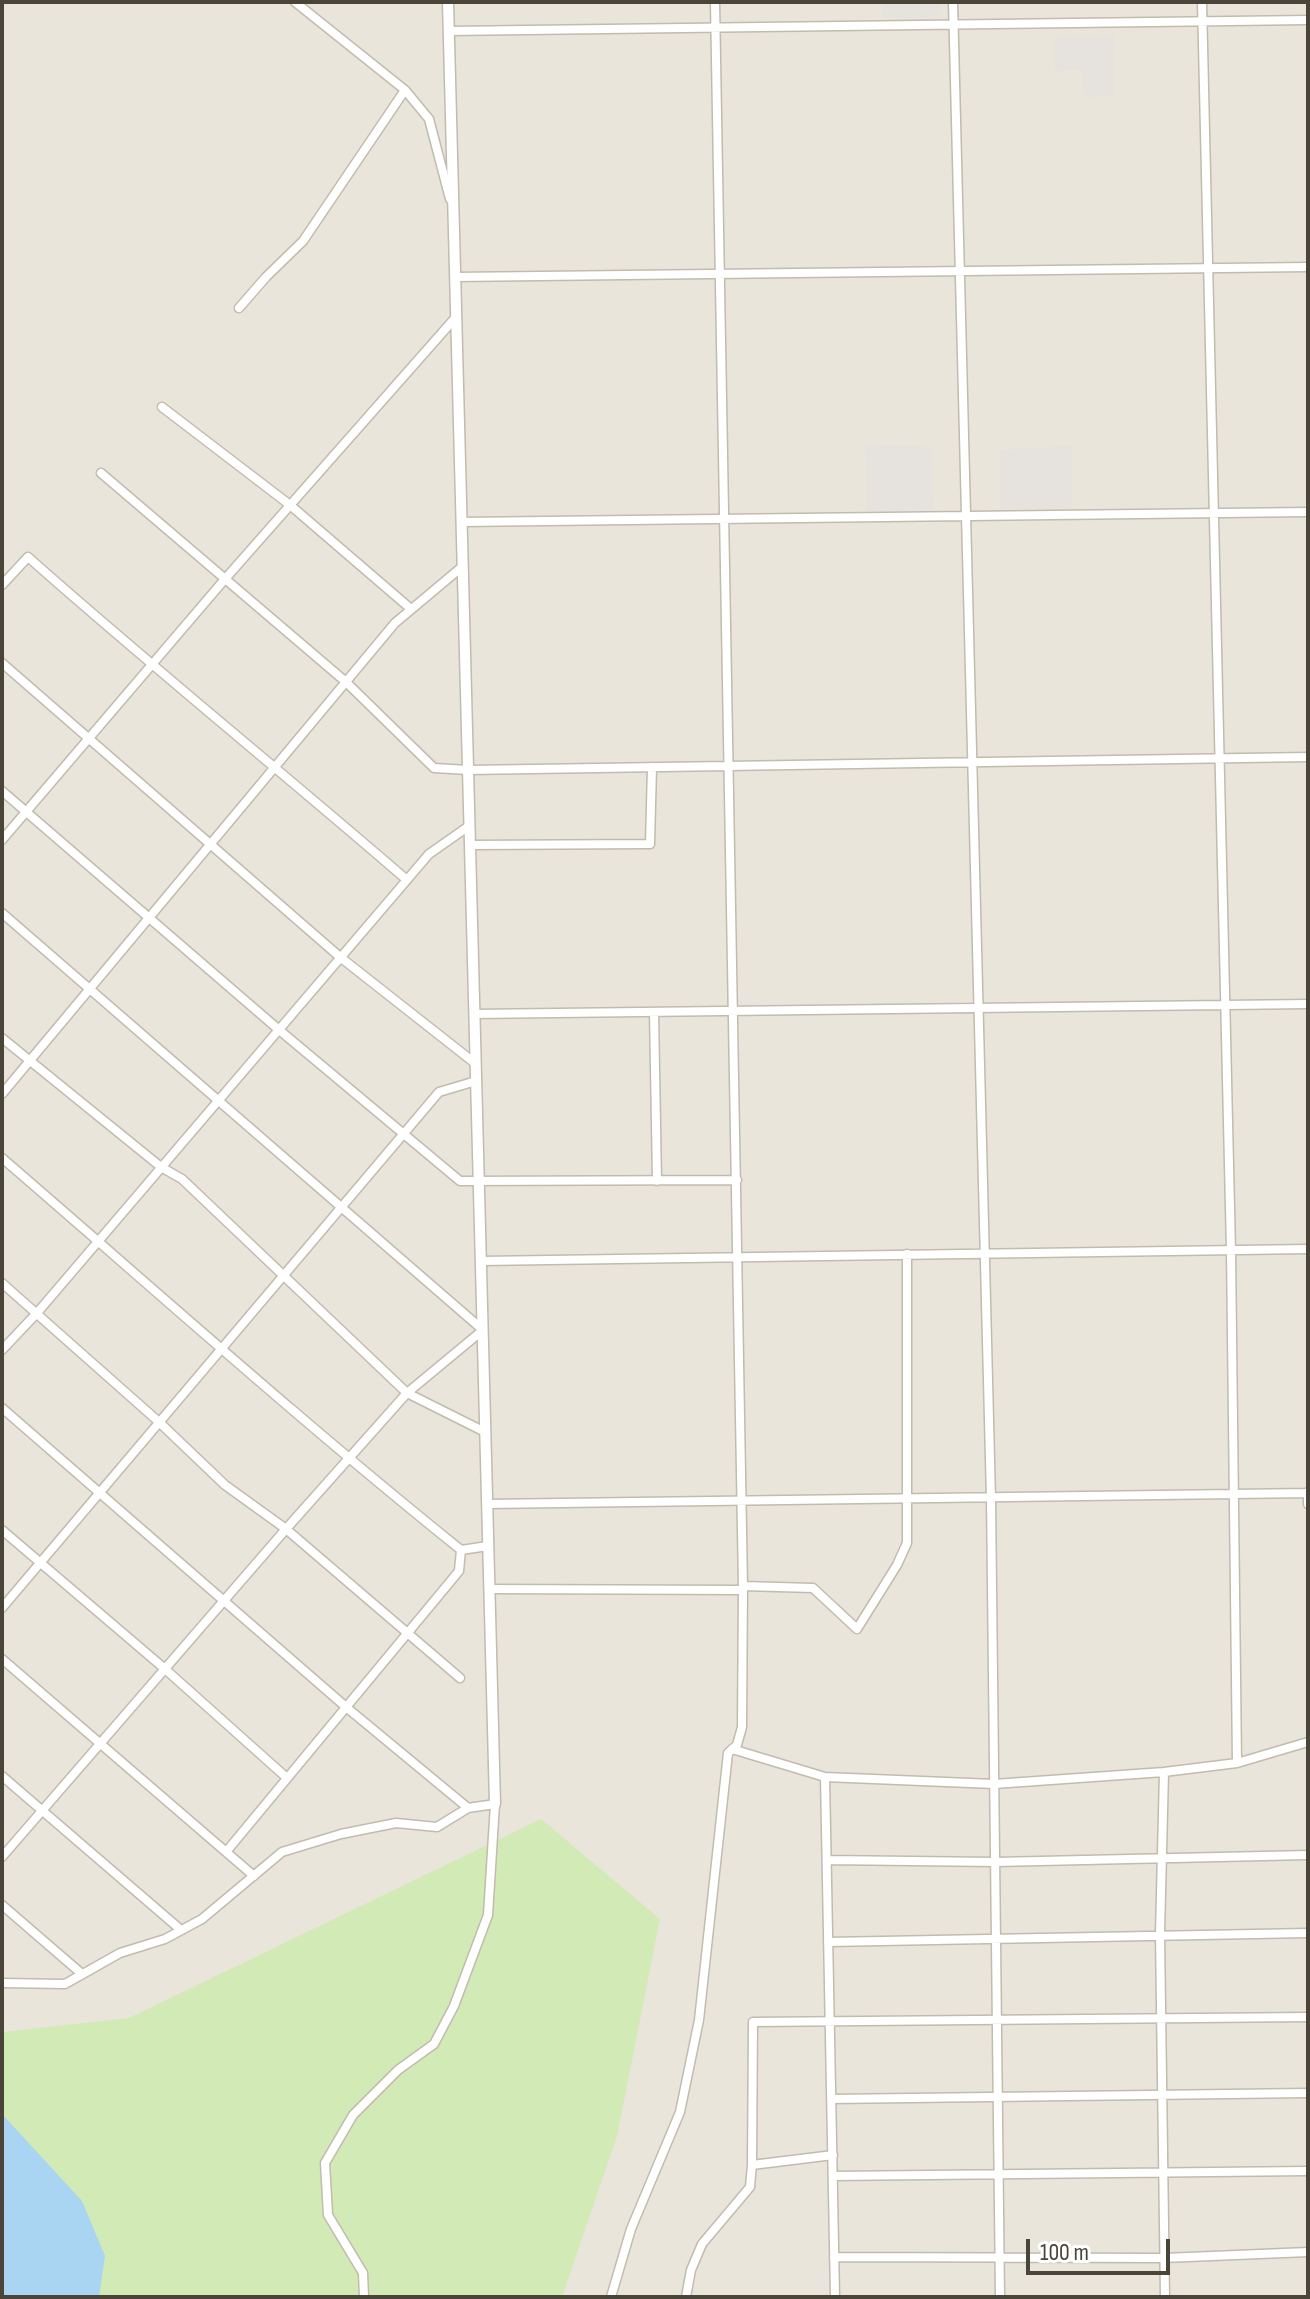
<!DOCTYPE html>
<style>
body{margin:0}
#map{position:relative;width:1310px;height:2299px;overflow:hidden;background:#f6f3ec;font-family:"Sofia Sans Condensed",sans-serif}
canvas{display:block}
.frame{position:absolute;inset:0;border:4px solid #4b4439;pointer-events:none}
.scale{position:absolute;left:1026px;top:2239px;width:144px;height:36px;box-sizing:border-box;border:4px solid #4b4439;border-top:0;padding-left:10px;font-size:24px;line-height:28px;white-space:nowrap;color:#4b4439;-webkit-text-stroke:6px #fff;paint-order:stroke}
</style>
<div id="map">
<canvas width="1310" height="2299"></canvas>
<div class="frame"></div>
<div class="scale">100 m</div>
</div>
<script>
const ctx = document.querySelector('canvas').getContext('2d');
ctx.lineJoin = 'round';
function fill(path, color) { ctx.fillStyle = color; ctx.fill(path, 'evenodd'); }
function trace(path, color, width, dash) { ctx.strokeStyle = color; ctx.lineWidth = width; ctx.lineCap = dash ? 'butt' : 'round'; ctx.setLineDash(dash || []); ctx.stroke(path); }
const residential = new Path2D(`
 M2,2h1306v2295h-1306z`);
const industrial = new Path2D(`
 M883,2h57l1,16h-58z
 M1114,35v61l-30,1 -3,-27 -26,1 -1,-34z
 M865,445l66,2 2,64h-66z
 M1072,446v62l-72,2v-60z`);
const green = new Path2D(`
 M541,1819l119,100 -43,217 -55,161h-560v-265l127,-14z`);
const water = new Path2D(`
 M2,2114l80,87 23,55 -6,41h-97z`);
const minor = new Path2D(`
 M295,2l110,88
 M715,2l28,1584
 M953,2l38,1496 9,799
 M1202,2l29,1248 6,513
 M449,31l859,-11
 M455,277l853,-10
 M239,308l27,-31 37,-36 102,-151 24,29 21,80
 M162,407l128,98 121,104
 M101,473l245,209 88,86 34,2 840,-13
 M461,522l847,-10
 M2,585l26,-28c124,110 253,214 379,323
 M2,663l338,294 136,107
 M2,791l276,238 182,152 277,-1
 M2,840l223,-261 231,-262
 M470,845l180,-1 2,-77
 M2,913l481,417 -76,63 -121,136 -284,328
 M654,1012l3,169
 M474,1014l834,-10
 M2,1038l159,129 21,12 225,214 78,39
 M2,1094l393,-471 68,-57
 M2,1158c152,131 302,266 459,392l27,-4
 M481,1261l827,-12
 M2,1283l157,139 66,63 61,44 174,149
 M2,1350l35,-37 392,-459 40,-28
 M2,1408l344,299 122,101
 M1308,1492v12
 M487,1504l821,-11
 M2,1530l163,139 122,109
 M489,1589l254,1
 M2,1608l437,-516 37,-11
 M2,1659l252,217
 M732,1749l93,28 169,7 170,-12 73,-9 71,-21
 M1164,1772l-4,162 5,363
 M2,1776l179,154
 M825,1777l10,520
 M226,1852l233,-281 2,-21
 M827,1860l168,2 313,-7
 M2,1905l80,69
 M828,1942l480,-9
 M2,1983l63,1 55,-31 45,-14 37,-20 80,-67 59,-18 55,-11 41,4 31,-19 27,-4 -7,111 -34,91 -20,38 -36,26 -45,45 -28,48 3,52 35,58 1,24
 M831,2099l477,-6
 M752,2165l1,-143 555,-5
 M833,2176l475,-5
 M834,2257l330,1 144,-6
 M611,2297l20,-68 49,-117 19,-92 29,-267 9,-8 5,-18 1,-141 70,2 44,41 40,-64 10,-22v-289
 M686,2297l5,-27 11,-26 48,-57 2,-22 81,-10`);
const tertiary = new Path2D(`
 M448,2l47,1802`);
fill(residential, '#eae5da');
fill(industrial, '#e6e2dd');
fill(green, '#d2eab5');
fill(water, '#a9d4f2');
trace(minor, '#c2bbae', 11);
trace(tertiary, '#c2bbae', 13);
trace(minor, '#fff', 8);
trace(tertiary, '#fff', 10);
</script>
